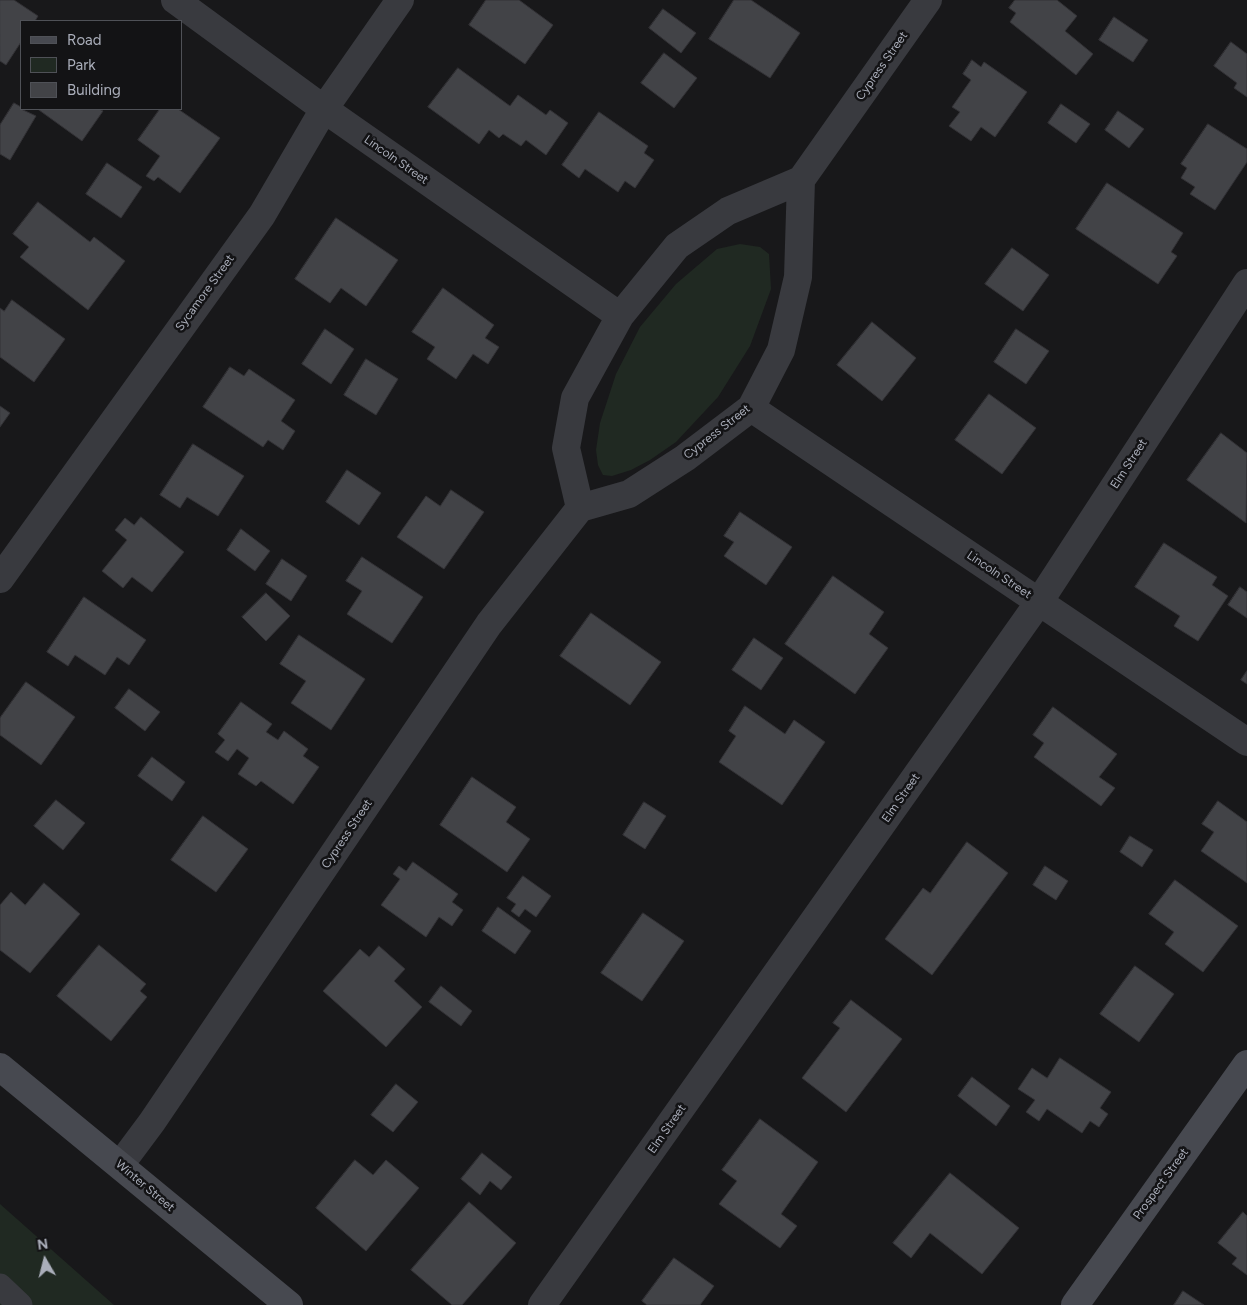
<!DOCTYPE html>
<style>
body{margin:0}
#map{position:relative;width:1247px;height:1305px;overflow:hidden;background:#18181a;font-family:Figtree,sans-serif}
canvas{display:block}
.legend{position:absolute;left:20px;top:20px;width:162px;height:90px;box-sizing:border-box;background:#131315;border:1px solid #4f5157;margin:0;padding:6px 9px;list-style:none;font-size:15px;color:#aaaeba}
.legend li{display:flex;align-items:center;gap:10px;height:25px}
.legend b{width:25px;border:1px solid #4f5157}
.north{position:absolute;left:20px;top:1235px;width:50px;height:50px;-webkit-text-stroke:4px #131315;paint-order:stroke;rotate:352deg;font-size:14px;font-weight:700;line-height:20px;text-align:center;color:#aaaeba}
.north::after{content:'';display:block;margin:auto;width:18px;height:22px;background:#aaaeba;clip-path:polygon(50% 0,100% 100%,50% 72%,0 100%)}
</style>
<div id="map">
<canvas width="1247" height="1305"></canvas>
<ul class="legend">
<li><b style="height:6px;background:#474950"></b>Road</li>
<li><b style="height:14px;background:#202922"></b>Park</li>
<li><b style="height:14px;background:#424347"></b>Building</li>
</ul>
<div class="north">N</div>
</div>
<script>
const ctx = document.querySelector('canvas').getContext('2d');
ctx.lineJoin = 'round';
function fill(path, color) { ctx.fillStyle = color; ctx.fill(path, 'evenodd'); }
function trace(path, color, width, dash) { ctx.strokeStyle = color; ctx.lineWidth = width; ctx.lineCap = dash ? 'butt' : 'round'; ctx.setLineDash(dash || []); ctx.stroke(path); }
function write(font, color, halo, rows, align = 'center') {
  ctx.font = font + ' Figtree,sans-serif'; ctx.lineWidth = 5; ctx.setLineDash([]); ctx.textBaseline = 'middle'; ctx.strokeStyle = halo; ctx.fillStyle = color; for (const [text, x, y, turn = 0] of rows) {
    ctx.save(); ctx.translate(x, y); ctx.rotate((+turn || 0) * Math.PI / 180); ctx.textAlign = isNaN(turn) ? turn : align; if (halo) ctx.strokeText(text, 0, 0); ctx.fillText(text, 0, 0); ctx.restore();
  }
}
const green = new Path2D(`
 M740,244l20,3 9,7 2,35 -21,57 -32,51 -42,45 -26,18 -19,10 -19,6 -9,-1 -5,-10 -2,-15 4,-27 16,-49 24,-47 36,-43 41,-35z
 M0,1204l114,101h-114z`);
const building = new Path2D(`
 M0,0h14l24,16 -3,5h-14v21l-15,23 -6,-4z
 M486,0h33l34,25 -28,39 -56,-39z
 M734,0h17l49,33 -30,45 -61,-39z
 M1015,0h42l20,16 -12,15 28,23 -17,21 -66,-53 6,-9 -7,-5z
 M663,9l33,24 -15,20 -32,-25z
 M1114,17l34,23 -15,22 -34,-22z
 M1231,42l16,12v43l-13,-9 3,-5 -23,-17z
 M664,53l33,25 -23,30 -33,-25z
 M972,60l9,7 3,-5 43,30 -32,45 -14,-10 -10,14 -22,-15 11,-14 -8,-5 19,-27 -8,-6z
 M458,68l52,38 8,-11 28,20 4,-5 18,13 -22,32 -20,-15 -5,6 -18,-12 -4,4 -10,-8 -10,14 -51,-37z
 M14,103l7,4v2l15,7 -26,44 -10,-6v-29z
 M1061,104l29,20 -14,19 -28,-20z
 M40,109h59l4,2 -21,30 -43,-31z
 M160,109h18l42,29 -40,55 -22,-16 -4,4 -8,-5 14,-20 -22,-16z
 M1118,111l26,18 -15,19 -24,-18z
 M599,112l49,34 -4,7 10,7 -19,28 -10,-7 -7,11 -33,-23 -6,9 -17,-13z
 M1208,124l39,25v13l-32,48 -25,-16 5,-7 -14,-9 6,-10 -6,-4z
 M107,163l35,24 -21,31 -35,-24z
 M1107,183l76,50 -12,19 6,4 -19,28 -82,-55z
 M38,202l52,40 4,-5 31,24 -37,49 -68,-53 9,-10 -16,-13z
 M336,218l62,42 -32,46 -25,-18 -11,15 -35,-24z
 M1012,248l37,27 -26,36 -38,-27z
 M443,288l51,37 -9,13 14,9 -11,17 -15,-10 -17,25 -29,-20 8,-12 -23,-15z
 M12,300l53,39 -31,43 -34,-25v-49l4,3z
 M872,322l44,36 -34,43 -45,-36z
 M325,329l29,20 -23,35 -29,-20z
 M1016,329l33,22 -23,33 -32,-22z
 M366,359l32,20 -22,36 -32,-20z
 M230,367l14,9 5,-7 46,31 -14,21 14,10 -12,19 -15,-10 -5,7 -60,-40z
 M989,394l47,34 -34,46 -47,-34z
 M0,406l10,7 -10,14z
 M1221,433l26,20 -1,70 -59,-43z
 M193,444l51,32 -26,40 -31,-19 -7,11 -20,-13z
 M347,470l34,23 -22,32 -33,-23z
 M451,490l33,22 -40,57 -47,-32 29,-41 14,10z
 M740,512l52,35 -26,38 -42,-29 10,-14 -10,-6z
 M141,517l43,35 -32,40 -20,-15 -9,11 -21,-17 25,-31 -12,-10 10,-12 9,7z
 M241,529l29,22 -15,20 -28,-21z
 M1164,543l53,34 -5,8 16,11 -30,45 -24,-15 6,-10 -45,-29z
 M362,557l61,40 -31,46 -45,-29 15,-23 -16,-10z
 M282,559l25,17 -16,25 -25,-17z
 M833,576l51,36 -15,22 19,14 -33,46 -70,-50z
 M1240,587l7,5v26l-19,-13z
 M266,593l24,23 -24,25 -24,-24z
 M84,597l62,43 -17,25 -12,-8 -12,18 -30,-20 -7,11 -21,-14z
 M591,613l70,49 -31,43 -70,-49z
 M299,635l66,44 -34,51 -40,-27 15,-22 -26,-17z
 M754,638l29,20 -22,32 -29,-20z
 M1247,671v13l-6,-4z
 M26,682l49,35 -34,48 -41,-30v-17z
 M129,689l31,23 -15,19 -30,-23z
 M241,702l31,22 -6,8 12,8 6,-9 24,18 -5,7 16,11 -26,37 -32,-23 -5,5 -18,-12 11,-16 -12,-9 -9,12 -13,-9 10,-12 -7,-6z
 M745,706l40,28 9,-14 31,22 -43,63 -63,-43 17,-26 -7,-5z
 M1053,707l64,47 -18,23 16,11 -14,18 -67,-49 10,-14 -11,-8z
 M152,757l33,25 -13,19 -34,-25z
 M472,777l44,30 -10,15 24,17 -23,33 -67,-47z
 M56,800l29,23 -22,27 -29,-24z
 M1218,801l29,21v61l-46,-32 13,-19 -12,-8z
 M644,802l22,14 -21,33 -22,-14z
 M203,816l45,33 -32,43 -45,-32z
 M1130,836l23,14 -11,17 -22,-15z
 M967,842l41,31 -76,102 -47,-36 38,-51 7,5z
 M413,862l45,32 -6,8 11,8 -11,16 -13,-9 -13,20 -45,-32 19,-26 -7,-5 6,-8 7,5z
 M1045,866l23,15 -12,19 -23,-15z
 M523,876l28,20 -15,21 -11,-8 -6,8 -8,-6 5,-7 -9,-6z
 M1175,880l63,46 -35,46 -38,-28 9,-12 -25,-18z
 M44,883l36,31 -50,59 -30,-23v-45l11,-13 14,13z
 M498,907l33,24 -16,23 -33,-23z
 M643,913l41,28 -42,60 -41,-28z
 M99,945l47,39 -6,7 7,6 -36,44 -54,-45z
 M379,946l26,23 -11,12 28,26 -36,40 -63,-56 37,-42 9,8z
 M1135,966l39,28 -35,48 -39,-28z
 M441,986l31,25 -11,15 -32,-24z
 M851,1000l51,39 -56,73 -44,-34 38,-50 -7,-5z
 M1060,1058l51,34 -11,16 8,6 -9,13 -9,-6 -8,12 -35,-24 -8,12 -13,-9 9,-12 -17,-11 14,-21 15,10z
 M972,1077l38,29 -14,20 -38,-30z
 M396,1084l22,18 -25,30 -22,-17z
 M760,1119l58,43 -37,52 16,12 -17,22 -61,-44 18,-23 -15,-11z
 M482,1153l30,24 -11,13 -11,-9 -10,14 -19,-16z
 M355,1160l18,15 13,-15 33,28 -53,63 -50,-43z
 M950,1173l69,55 -37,46 -52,-41 -19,25 -18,-15z
 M469,1202l47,41 -54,62h-10l-41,-35z
 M1243,1212l4,4v59l-15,-11 5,-6 -19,-15z
 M674,1258l40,28 -14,19h-53l-5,-4z
 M1183,1291l21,14h-30z`);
const lane = new Path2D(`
 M0,1286l20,19`);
const street = new Path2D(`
 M175,0l149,109 296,207
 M751,408l496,334
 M580,508l-14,-60 9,-50 45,-82 57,-70 51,-35 73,-31 127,-180
 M0,579l262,-364 62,-106 76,-109
 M120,1165l32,-43 337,-498 91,-116 49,-14 56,-36 66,-50 30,-58 17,-73 3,-97
 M542,1305l497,-703 208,-319`);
const secondary = new Path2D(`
 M0,1067l289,238
 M1075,1305l172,-241`);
const streetNames = [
 ["Cypress Street",882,66,-55],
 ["Lincoln Street",396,160,35],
 ["Sycamore Street",205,293,-54],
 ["Cypress Street",717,432,-38],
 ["Elm Street",1129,464,-57],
 ["Lincoln Street",999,575,34],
 ["Elm Street",901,798,-55],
 ["Cypress Street",347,834,-56],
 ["Elm Street",667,1129,-55],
 ["Prospect Street",1161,1184,-54],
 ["Winter Street",145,1186,40]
];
fill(green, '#202922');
fill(building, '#424347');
trace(building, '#333236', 1);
trace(lane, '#393a3f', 25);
trace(street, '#393a3f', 28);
trace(secondary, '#474950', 28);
write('12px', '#aaaeba', '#131315', streetNames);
</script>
